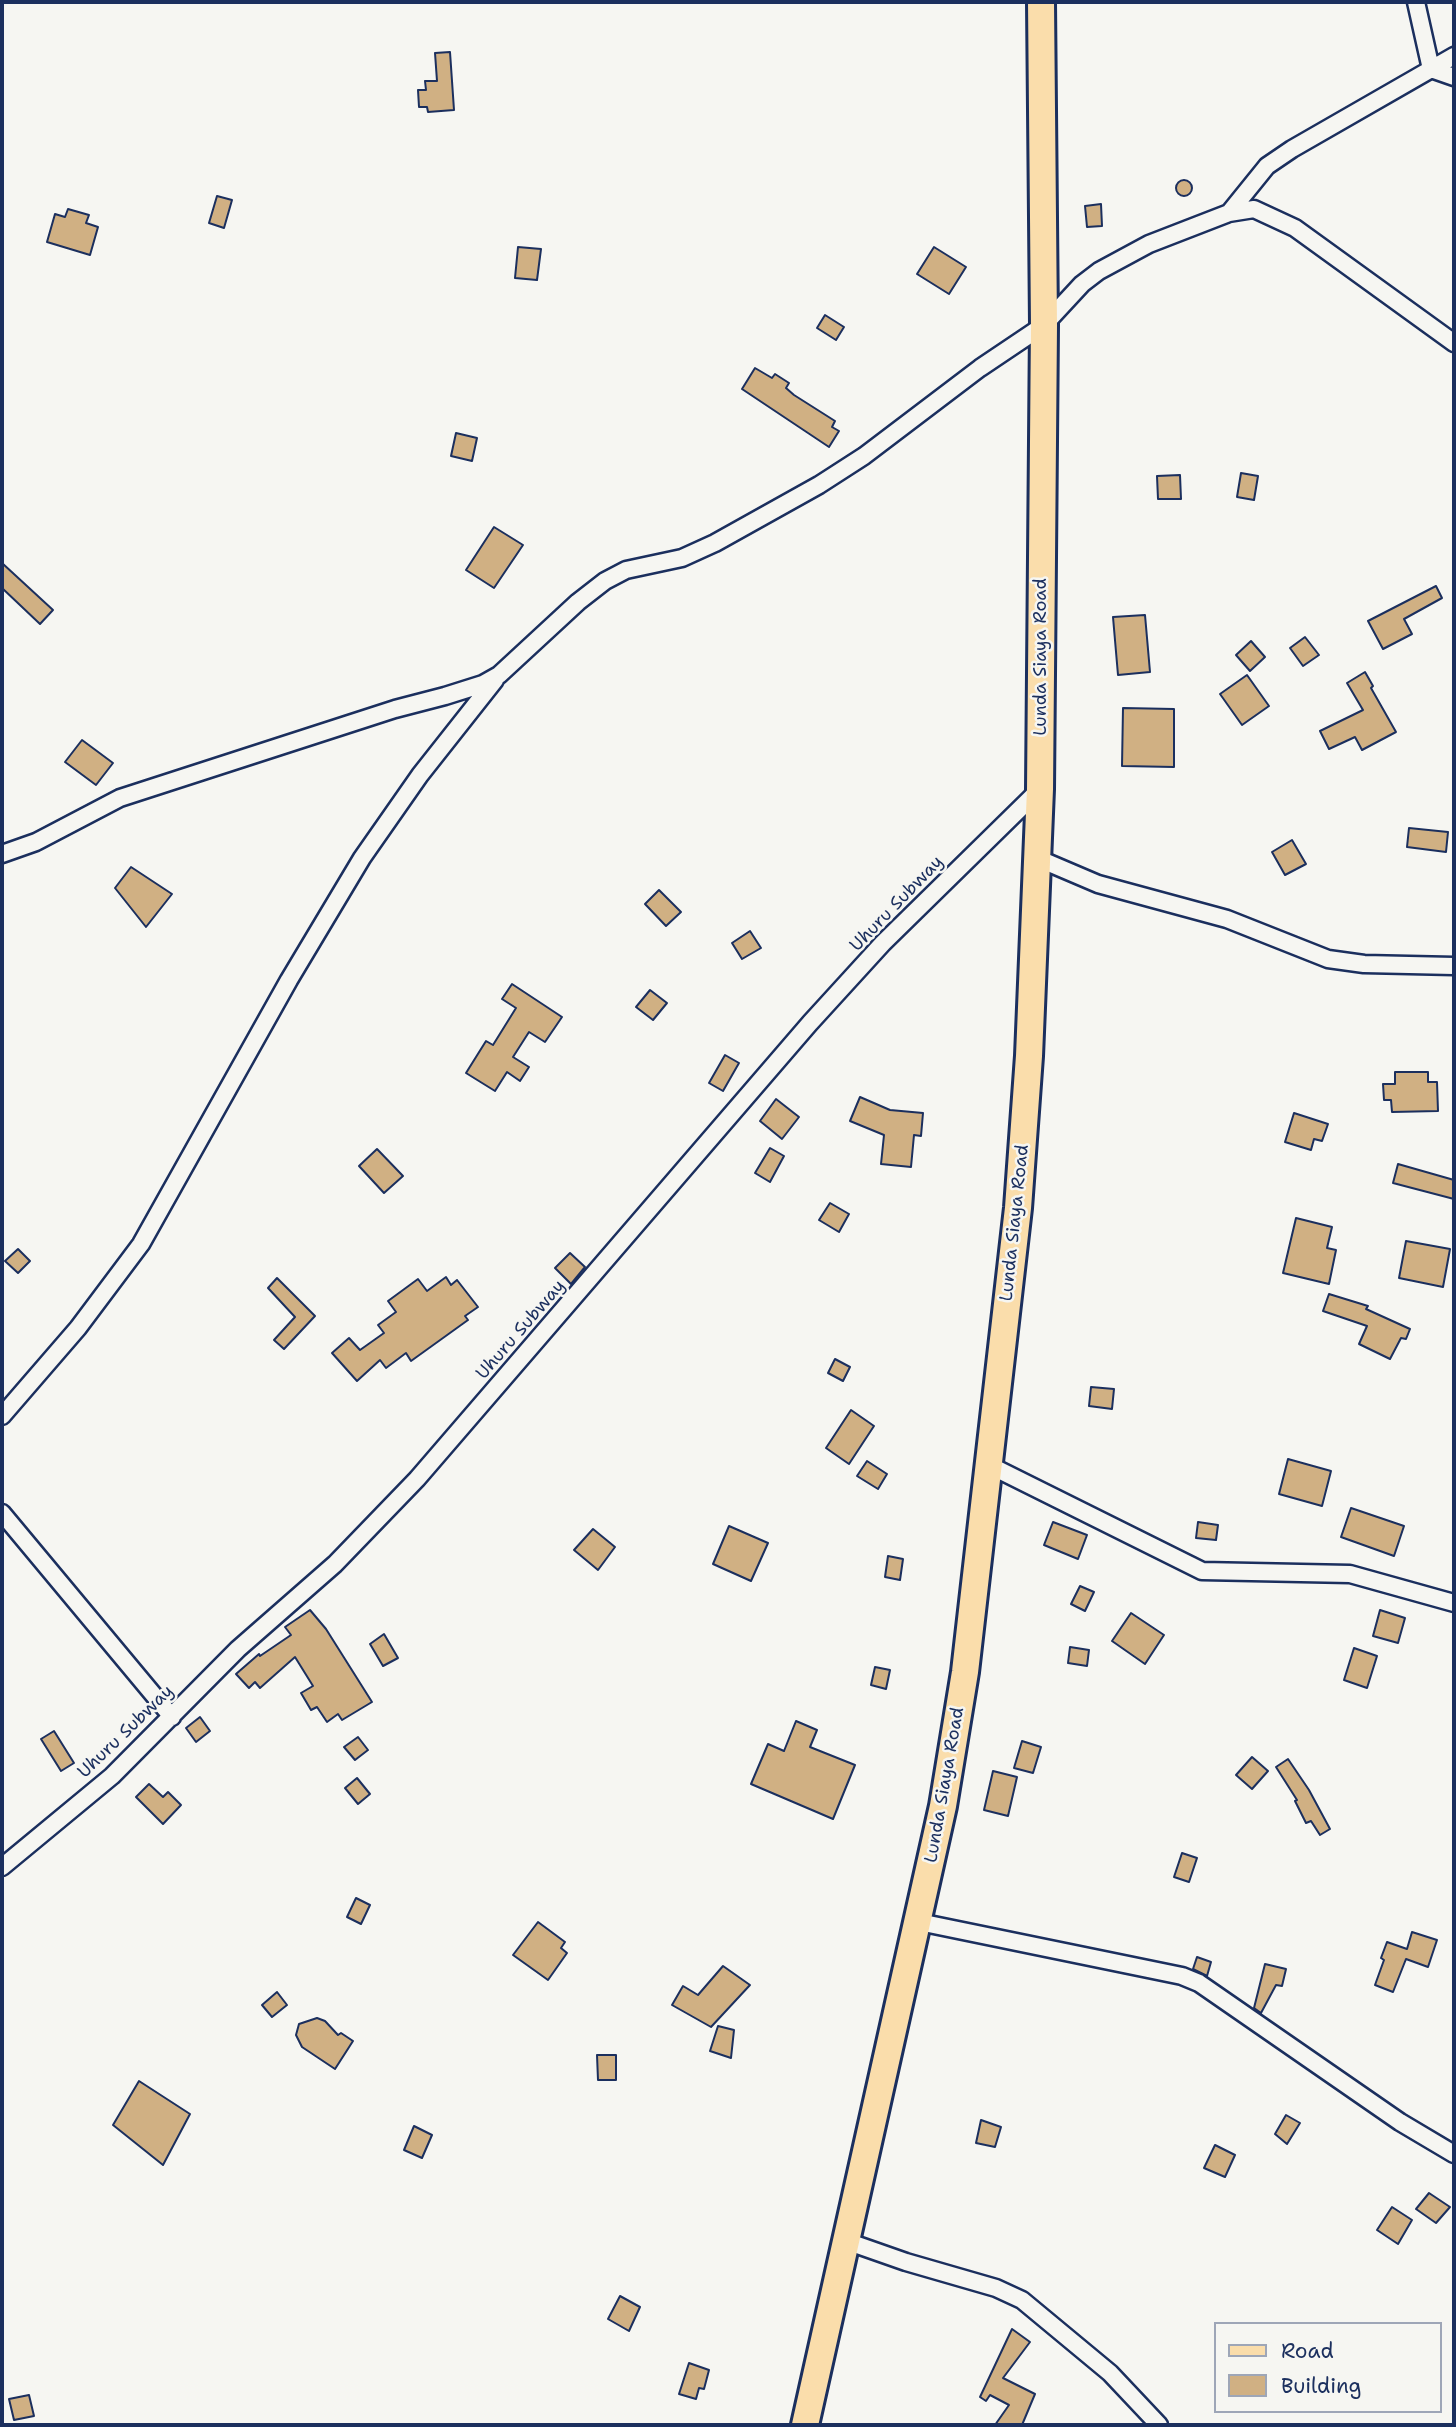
<!DOCTYPE html>
<style>
body{margin:0}
#map{position:relative;width:1456px;height:2427px;overflow:hidden;background:#f6f6f2;font-family:"Shantell Sans",sans-serif}
canvas{display:block}
.frame{position:absolute;inset:0;border:4px solid #1b2f5e;pointer-events:none}
.legend{position:absolute;left:1214px;top:2322px;width:228px;height:91px;box-sizing:border-box;background:#f6f6f2;border:2px solid #9ea6b7;margin:0;padding:9px 12px;list-style:none;font-size:21px;color:#1b2f5e}
.legend li{display:flex;align-items:center;gap:14px;height:35px}
.legend b{width:35px;border:2px solid #9ea6b7}
</style>
<div id="map">
<canvas width="1456" height="2427"></canvas>
<div class="frame"></div>
<ul class="legend">
<li><b style="height:9px;background:#faddab"></b>Road</li>
<li><b style="height:19px;background:#d0b083"></b>Building</li>
</ul>
</div>
<script>
const ctx = document.querySelector('canvas').getContext('2d');
ctx.lineJoin = 'round';
function fill(path, color) { ctx.fillStyle = color; ctx.fill(path, 'evenodd'); }
function trace(path, color, width, dash) { ctx.strokeStyle = color; ctx.lineWidth = width; ctx.lineCap = dash ? 'butt' : 'round'; ctx.setLineDash(dash || []); ctx.stroke(path); }
function write(font, color, halo, rows, align = 'center') {
  ctx.font = font + ' "Shantell Sans",sans-serif'; ctx.lineWidth = 5; ctx.setLineDash([]); ctx.textBaseline = 'middle'; ctx.strokeStyle = halo; ctx.fillStyle = color; for (const [text, x, y, turn = 0] of rows) {
    ctx.save(); ctx.translate(x, y); ctx.rotate((+turn || 0) * Math.PI / 180); ctx.textAlign = isNaN(turn) ? turn : align; if (halo) ctx.strokeText(text, 0, 0); ctx.fillText(text, 0, 0); ctx.restore();
  }
}
const building = new Path2D(`
 M450,52l4,58 -26,2 -1,-5h-8l-1,-17h8l-1,-9h12l-2,-28z
 M1176 188a8 8 0 1 1 16 0a8 8 0 1 1-16 0Z
 M217,196l15,4 -8,28 -15,-5z
 M1101,204l1,22 -15,1 -2,-21z
 M68,209l21,6 -3,8 12,4 -8,28 -43,-13 8,-28 10,3z
 M518,247l23,2 -4,31 -22,-2z
 M934,247l32,20 -17,27 -32,-20z
 M825,315l19,12 -8,13 -19,-12z
 M755,368l17,10 3,-4 14,9 -3,5 8,7 41,26 -3,6 7,4 -10,16 -87,-58z
 M456,433l21,5 -5,23 -21,-5z
 M1241,473l17,3 -4,24 -17,-3z
 M1180,475l1,24h-23l-1,-23z
 M494,527l29,18 -29,43 -28,-18z
 M2,563l51,47 -13,14 -38,-36z
 M1436,586l6,12 -38,21 8,15 -29,15 -15,-28z
 M1145,615l5,57 -32,3 -5,-58z
 M1305,637l14,18 -16,11 -13,-18z
 M1251,641l14,16 -15,14 -14,-16z
 M1365,672l8,14 -2,2 25,44 -34,18 -7,-13 -26,12 -9,-18 43,-21 -16,-27z
 M1247,675l22,31 -27,19 -22,-31z
 M1123,708l51,1v58l-52,-1z
 M82,740l31,23 -17,22 -31,-23z
 M1409,828l39,4 -2,20 -39,-5z
 M1292,840l14,24 -21,11 -13,-23z
 M131,867l41,27 -26,33 -31,-39z
 M659,890l22,22 -15,14 -21,-22z
 M750,931l11,17 -19,11 -10,-16z
 M512,984l50,33 -17,25 -16,-10 -16,25 16,10 -9,14 -13,-9 -12,19 -29,-18 20,-32 7,4 23,-37 -14,-9z
 M650,990l17,13 -14,17 -17,-13z
 M725,1055l14,8 -16,28 -14,-8z
 M1395,1072h33v10h9l1,29 -46,1 -1,-12h-7l-1,-16h12z
 M860,1097l30,13 33,3 -2,23 -7,-1 -3,32 -30,-3 3,-29 -34,-14z
 M776,1099l23,18 -17,22 -22,-18z
 M1294,1113l34,11 -6,17 -8,-2 -3,11 -26,-8z
 M770,1148l14,8 -14,26 -15,-9z
 M377,1149l26,27 -19,17 -25,-27z
 M1398,1164l56,16v19l-61,-16z
 M830,1203l19,11 -10,18 -20,-12z
 M1296,1218l36,9 -5,21 9,2 -7,34 -46,-11z
 M1406,1241l44,8 -7,38 -44,-9z
 M18,1249l12,12 -12,12 -13,-12z
 M570,1253l15,14 -14,17 -16,-16z
 M446,1277l5,8 6,-5 21,27 -13,9 3,4 -57,41 -5,-8 -20,15 -6,-8 -23,21 -25,-28 17,-15 11,12 24,-17 -6,-8 18,-13 -8,-11 30,-22 9,12z
 M277,1278l38,38 -31,33 -10,-9 21,-23 -27,-29z
 M1329,1294l39,12 -2,3 44,20 -4,10 -5,-1 -11,21 -31,-15 8,-18 -44,-15z
 M835,1359l15,8 -7,14 -15,-8z
 M1091,1387l23,2 -2,20 -23,-3z
 M851,1410l23,16 -25,38 -23,-16z
 M1288,1459l43,12 -9,35 -43,-12z
 M867,1461l20,13 -9,15 -21,-13z
 M1351,1508l53,18 -10,30 -53,-19z
 M1053,1522l34,13 -9,24 -34,-14z
 M1198,1522l20,3 -2,15 -20,-2z
 M729,1526l39,17 -17,38 -38,-17z
 M593,1529l22,18 -17,23 -24,-20z
 M888,1556l15,3 -3,21 -15,-3z
 M1080,1586l14,6 -9,19 -14,-7z
 M310,1610l16,19 46,73 -30,18 -4,-6 -11,8 -10,-15 -6,3 -10,-17 12,-7 -18,-29 -35,31 -5,-6 -6,6 -13,-14 23,-20 1,2 31,-21 -6,-8z
 M1380,1610l25,8 -7,25 -25,-7z
 M1131,1613l33,22 -19,29 -33,-23z
 M384,1634l14,24 -15,8 -13,-22z
 M1070,1647l19,3 -2,16 -19,-3z
 M1354,1648l23,8 -10,32 -23,-8z
 M875,1667l15,3 -4,19 -15,-4z
 M200,1717l10,14 -14,11 -10,-14z
 M796,1721l21,9 -7,17 45,18 -22,54 -82,-35 17,-40 16,7z
 M54,1731l20,32 -13,8 -20,-32z
 M358,1737l10,13 -13,10 -11,-13z
 M1022,1741l19,6 -8,26 -19,-5z
 M1252,1757l16,14 -16,18 -16,-14z
 M1288,1759l21,31 21,39 -10,6 -9,-14 -5,2 -11,-22 2,-1 -21,-33z
 M993,1771l24,6 -9,39 -24,-6z
 M357,1778l13,16 -12,10 -13,-16z
 M149,1784l14,13 5,-5 13,13 -18,19 -27,-27z
 M1182,1853l15,5 -8,24 -15,-5z
 M356,1898l14,7 -9,19 -14,-7z
 M538,1922l27,20 -4,6 6,5 -19,27 -35,-25z
 M1412,1932l25,8 -9,27 -22,-8 -13,33 -18,-7 9,-25 -3,-2 6,-16 20,7z
 M1197,1957l14,5 -4,14 -14,-7z
 M1265,1964l21,5 -4,17 -6,-1 -15,28 -7,-5z
 M723,1966l27,19 -39,42 -39,-22 11,-19 15,9z
 M277,1992l10,13 -15,12 -10,-12z
 M317,2018l8,3 13,14 3,-2 12,8 -18,28 -33,-22 -6,-12 3,-11z
 M718,2026l16,4 -3,28 -21,-7z
 M597,2055h19v25h-18z
 M139,2081l51,33 -27,51 -50,-40z
 M1286,2115l14,8 -13,21 -12,-10z
 M981,2120l20,7 -6,20 -19,-4z
 M414,2126l18,9 -10,23 -18,-8z
 M1215,2145l20,10 -10,22 -21,-9z
 M1429,2193l21,14 -14,16 -20,-14z
 M1392,2207l20,13 -14,24 -21,-14z
 M620,2296l20,11 -11,24 -21,-12z
 M1012,2329l18,13 -27,36 32,16 -13,31h-27l14,-20 -19,-10 -4,6 -6,-4z
 M689,2363l20,7 -5,19 -5,-1 -3,11 -17,-5z
 M29,2395l5,21 -20,4 -5,-21z`);
const minor = new Path2D(`
 M1416,2l15,67 23,8
 M1229,213l38,-47 25,-17 162,-93
 M2,854l34,-12 84,-44 275,-89 50,-13 38,-12 16,-9 79,-73 27,-21 21,-11 56,-12 33,-15 104,-58 45,-29 116,-88 64,-43 38,-41 17,-13 50,-27 80,-31 25,-4 41,19 159,115
 M1037,858l61,26 129,35 101,40 36,5 90,2
 M2,1416l76,-88 63,-84 148,-264 73,-122 58,-83 75,-95
 M989,1465l213,106 148,3 104,29
 M2,1513l170,204
 M2,1867l110,-91 126,-127 97,-85 82,-85 393,-456 73,-80 157,-154
 M919,1922l263,54 17,7 201,139 54,32
 M846,2241l60,21 90,26 26,12 88,73 49,52`);
const primary = new Path2D(`
 M805,2425l138,-619 22,-134 53,-464 11,-152 11,-267 4,-464 -3,-323`);
const streetNames = [
 ["Lunda Siaya Road",1041,657,-90],
 ["Uhuru Subway",897,904,-46],
 ["Lunda Siaya Road",1015,1223,-84],
 ["Uhuru Subway",521,1330,-49],
 ["Uhuru Subway",126,1732,-44],
 ["Lunda Siaya Road",945,1785,-80]
];
fill(building, '#d0b083');
trace(building, '#1b2f5e', 2);
trace(minor, '#1b2f5e', 21);
trace(primary, '#1b2f5e', 32);
trace(minor, '#f6f6f2', 16);
trace(primary, '#faddab', 26);
write('18px', '#1b2f5e', '#f6f6f2', streetNames);
</script>
